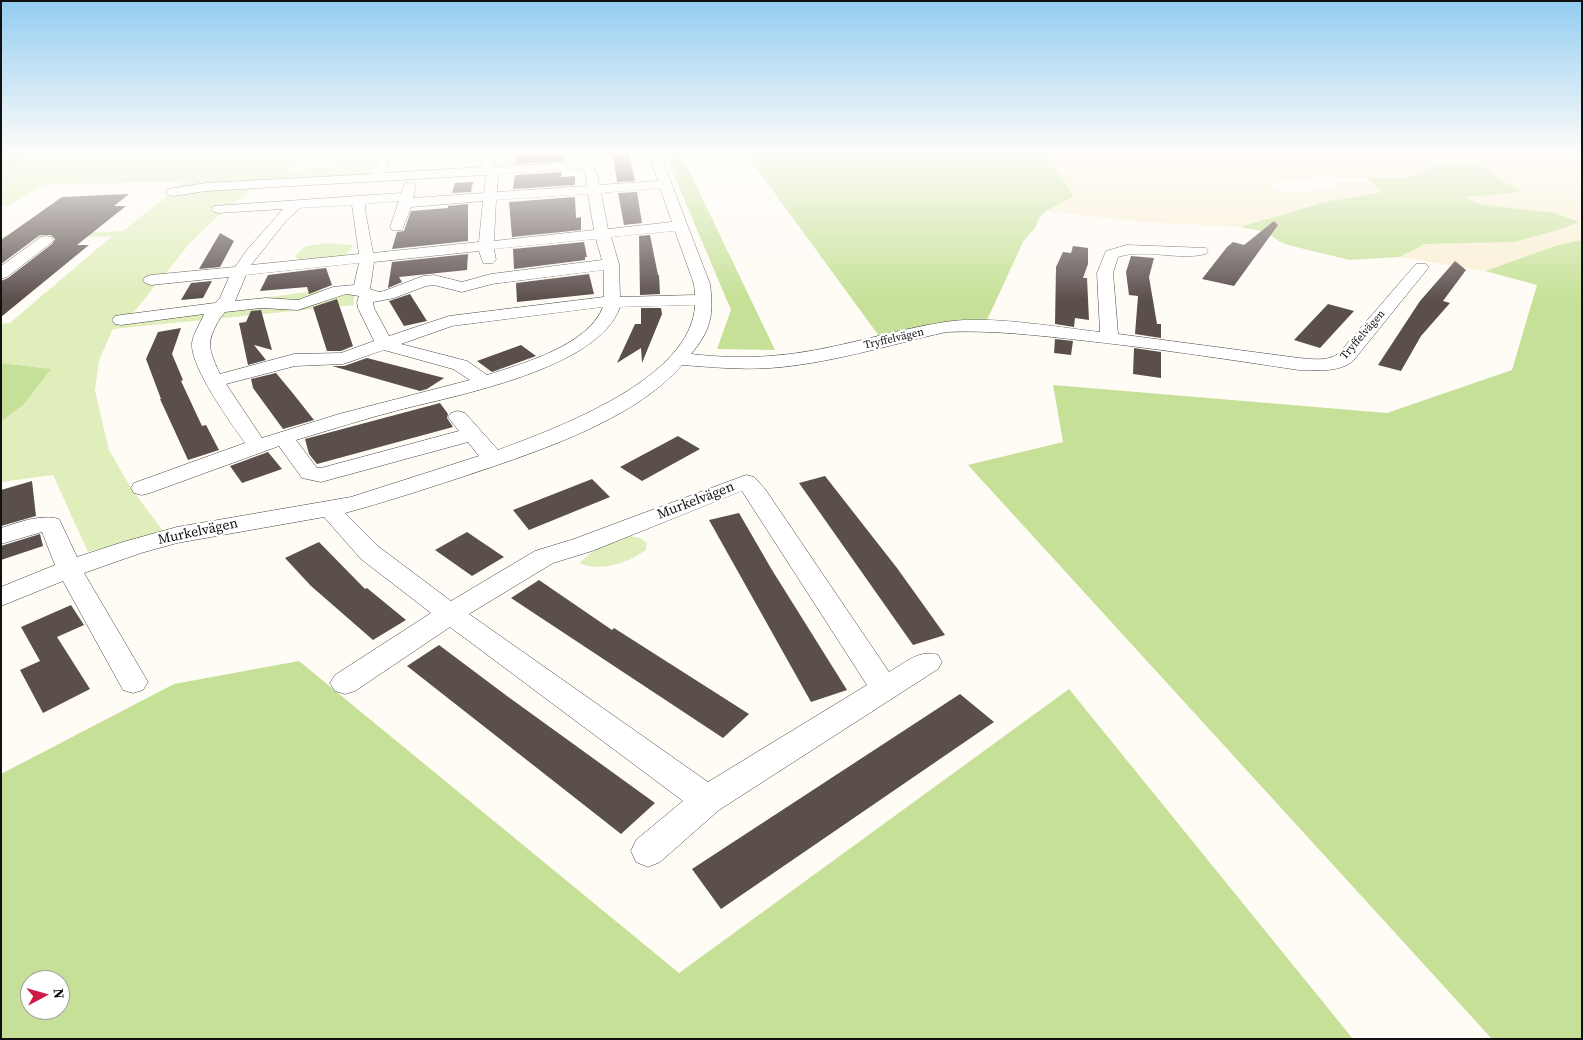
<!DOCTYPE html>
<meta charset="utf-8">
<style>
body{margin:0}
#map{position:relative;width:1583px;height:1040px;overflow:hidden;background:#fffbf5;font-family:"Source Serif 4",serif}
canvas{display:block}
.frame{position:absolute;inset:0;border:2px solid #111;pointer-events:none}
.north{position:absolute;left:20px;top:970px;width:50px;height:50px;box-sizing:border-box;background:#fff;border:1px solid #a0a0a0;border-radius:50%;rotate:84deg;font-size:14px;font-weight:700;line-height:20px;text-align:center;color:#111}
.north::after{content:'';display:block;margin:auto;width:18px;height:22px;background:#cf1a46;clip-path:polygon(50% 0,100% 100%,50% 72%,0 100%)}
</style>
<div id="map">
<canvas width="1583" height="1040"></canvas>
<div class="frame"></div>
<div class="north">N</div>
</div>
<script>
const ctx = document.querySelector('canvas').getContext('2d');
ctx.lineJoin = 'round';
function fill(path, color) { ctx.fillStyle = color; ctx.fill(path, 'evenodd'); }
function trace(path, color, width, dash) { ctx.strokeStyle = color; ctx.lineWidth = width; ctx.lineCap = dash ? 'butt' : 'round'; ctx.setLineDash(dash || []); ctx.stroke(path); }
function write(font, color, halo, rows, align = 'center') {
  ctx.font = font + ' "Source Serif 4",serif'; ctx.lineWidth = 5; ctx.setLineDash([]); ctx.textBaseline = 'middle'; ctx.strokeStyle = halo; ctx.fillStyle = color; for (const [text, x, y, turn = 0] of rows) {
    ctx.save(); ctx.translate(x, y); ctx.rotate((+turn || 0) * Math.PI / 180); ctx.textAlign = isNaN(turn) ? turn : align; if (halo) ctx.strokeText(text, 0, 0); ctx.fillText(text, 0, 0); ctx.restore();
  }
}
const farmland = new Path2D(`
 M1046,154h536v86l-24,5 -73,26 -86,-14 26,-13 89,-2 64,-20 -23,-9 -77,-9 -12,-7 48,-4 5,-4 -22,-11 -17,-14h-43l-31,14h-87l-50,5 7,8 12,2 47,-4v-5l18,-3 17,2 12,8 -57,11 -85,25 -98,-5 -96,-11 28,-15z`);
const green = new Path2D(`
 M38,154h346l-12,22 -110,5 -41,32 -31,30 -57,70 6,1 215,-28v19l-241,24 -14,31 -4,31 14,59 22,38 32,43 -75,21 -35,-77 -52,7v-60l23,-18 26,-35 -49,-6v-39l9,-1 102,-87 -111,4v-4l122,-5 63,-50 -142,4 -36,21 -7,-1v-33l19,-6z
 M328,243l25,2 -8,12 -41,5 -10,-6 12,-10z
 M629,536l11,2 7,5 -1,7c-20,14 -44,22 -67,13l23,-19z`);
const forest = new Path2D(`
 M1,154h37l-18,12 -19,6z
 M665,154h16l94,196 -58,-1 14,-39z
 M746,154h300l28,42 -28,15 -7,7 -4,10 -12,14 -36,78 -44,2 -64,14z
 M1451,162l30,2 16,14 23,12 -6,3 -48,4 12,7 77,9 24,9 -24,9 -41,11 -89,2 -26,13 -49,3 -58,-14 -12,-4 -14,-10 -26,-5 85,-25 56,-10 -14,-14h39l31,-14z
 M1582,240v799h-90l-524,-574 95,-23 -10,-57 334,28 125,-43 25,-85 -52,-14 73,-26z
 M1,363l50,6 -27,35 -23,18z
 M299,661l380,312 390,-284 284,350h-1352v-265l173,-90zM30,980h30v30h-30z`);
const pitch = new Path2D(`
 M298,154h71l-6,12 -77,5z`);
const building = new Path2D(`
 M518,154h47l-1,7 -48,3z
 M613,154h16l6,27 -18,1z
 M562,172l-1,5 14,-1v9l-62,4 2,-14z
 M473,182l-2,10 -19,1 3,-10z
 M637,192l5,31 -18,2 -6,-32z
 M129,194l-15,12h12l-49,39h12l-88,72v-36l7,-3 44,-34 3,-5 -4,-4h-11l-39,29v-24l61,-43z
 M575,197l1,21 5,-1v13l-69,7 -3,-35z
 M468,204v37l-76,8 5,-17 7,-1 7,-20 37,-3v-2z
 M1274,221l4,4 -44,61 -32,-7 25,-32 6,-5 11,3z
 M220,233l14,8 -14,26 -21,2z
 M650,235l8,40h1l1,19 -20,1 -1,-59z
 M584,242l3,15h-2v3l-71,9 -1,-20z
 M1073,246l15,2v16l-5,14h4l2,42 -14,-2 -1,9 -19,-3 1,-57 7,-15 8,1z
 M468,254l-1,16 -68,7 3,5 -14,6 4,-26z
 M1131,256l23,2 -5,19 8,47h4v14l-26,-4 3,-38 -9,-1 -3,-23z
 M1455,261l11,9 -23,31 7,2 -29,33 -20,35 -23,-6 42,-64z
 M326,268l6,17 -23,9 -2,-7 -47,4 8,-16z
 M589,274l5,20 -77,8 -1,-19z
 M212,281l-9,17 -22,2 10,-17z
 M410,294l17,27 -23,5 -15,-25z
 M337,299l16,47 -12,5h-14l-14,-44z
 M1328,304l26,7 -34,37 -26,-8z
 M641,308h20l1,6 -20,49 -1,-15 -24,15 18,-39h6z
 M261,310l11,40 -18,-5 12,15 -18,5 -9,-42 7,-1 5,-11z
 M181,328l-9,26 11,26 -2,1 21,45 4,-1 13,25 -31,10 -28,-61h1l-15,-40 12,-27z
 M1055,339l18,2 -2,14 -17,-2z
 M521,345l15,11 -44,16 -15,-11z
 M1134,348l27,4v26l-28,-4z
 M367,358l77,20 -17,11 -7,2 -88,-25h12z
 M276,373l15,18 23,29 -31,9 -30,-41 -2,-9z
 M440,403l8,11 -1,4 6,9 -136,37 -8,-10 -4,-15z
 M678,436l22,13 -58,32 -22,-14z
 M268,452l14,17 -40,14 -12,-17z
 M825,476l72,92 48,67 -32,10 -114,-162z
 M592,479l18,18 -81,33 -16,-20z
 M32,481l4,35 -35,10v-36z
 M739,513l33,57 75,120 -36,12 -102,-182z
 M467,532l37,25 -32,19 -37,-26z
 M40,534l3,12 -42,14v-14z
 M319,542l46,47 2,-1 39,32 -33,20 -62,-54 -26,-28z
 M539,580l73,50 2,-2 135,86 -26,24 -212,-140z
 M71,605l13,20 -27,12 33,52 -47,24 -23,-43 20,-9 -19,-34z
 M439,645l68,51 148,107 -34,31 -214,-168z
 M960,694l34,28 -273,187 -29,-40z`);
const street = new Path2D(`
 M382,154h51l-6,4 -37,1 -5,14 96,-6 2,-13h12l-2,13 84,-5 -1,-8h12l1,10 8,8 2,13 59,-4 -10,-27h12l50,130c4,31 1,46 -19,70 26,3 53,4 79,2 60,-4 116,-25 175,-34 45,-7 109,5 155,10l-3,-59 9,-22 21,-6 79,3 2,3 -2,3c-29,7 -60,-6 -88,3l-5,16 5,61 181,24c14,1 29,4 40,-5l77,-89h10l3,3 -76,94c-15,12 -36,9 -54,9 -73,-11 -146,-22 -220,-30 -44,-5 -88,-10 -133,-8 -57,13 -118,32 -176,36 -30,2 -59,-1 -88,-3 -48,56 -149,88 -217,111 -40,13 -79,26 -120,37l34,34 72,54 84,-50 39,-12 172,-64 8,2 11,12 124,183c16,-9 30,-23 49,-17l4,7 -4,7 -219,141 -59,52 -12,5 -12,-5 -5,-11 5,-11 47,-39 -233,-174 -95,64 -10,3 -10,-3 -5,-8 5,-8 96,-62 -70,-54 -37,-42 -147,26 -36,10 -57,20 64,109 -5,8 -10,3 -10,-3 -60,-109 -62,25v-19l54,-22 -13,-33 -41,12v-16c19,-6 39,-14 58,-9l18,38 46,-15 54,-15 174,-30 128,-41 -11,-14 -147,40 -19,-4 -23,-32 -129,47 -8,2 -8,-2 -3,-5 3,-5 111,-40c-14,-20 -55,-76 -53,-100 1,-9 9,-21 12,-29l-83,11 -6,-1 -3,-4 3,-4 6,-1 94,-12 5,-5 9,-21 -78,8 -6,-2 -2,-3 2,-3 6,-2 84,-8 12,-17 36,-41 -64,4 -5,-1 -2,-3 2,-3 187,-13 4,-10 5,-1 6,4 -3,12 71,-5 2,-18 -280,16 -33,5 -5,-1 -2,-3 2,-3 38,-6 166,-9zM580,169l5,4 2,13 -90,6 1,-18zM660,188l12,34 -64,7 -7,-36zM588,194l6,36 -100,11 2,-41zM399,201l-9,26 2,3h10l9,-23 72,-6 -4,41 -106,11 -8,-43v-6zM352,205l7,49 -108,11 35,-44 14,-13zM675,231l19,53 1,11 -75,2 -1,-33 -8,-27zM596,239l6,21 -111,14 -29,8 -28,-7 -11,1 -39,15 -5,1 -9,-3 4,-27 105,-11 4,12h10l3,-3 -2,-11zM359,263l-5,22 -21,2 -35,13 -32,-2 -31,3 11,-26zM604,270v27l-155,19 -60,20 -15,-28 -1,-6 21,-4 32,-12 8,-1 28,7 30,-8zM346,294l13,2 -2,6 1,6 16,33 -33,12 -47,1 -74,20c-4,-8 -10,-21 -10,-30 0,-9 9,-26 15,-32l36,-4 37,2zM695,305c-3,74 -138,123 -197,145l-33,-37 -7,-2 -7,2 -3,4 11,14 -138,37h-4l-21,-28c34,-10 68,-21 103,-30 58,-15 200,-41 221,-103zM603,307c-14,38 -81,57 -116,68l-20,-14 -66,-17 51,-18zM384,350l69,19 17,11 -131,34 -77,24 -36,-54 69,-18 48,-2zM742,491l125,194 -159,97 -239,-168 84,-51 39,-12z
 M46,236l5,1 2,3 -2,3 -44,34 -6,2v-13l40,-29z`);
const farStreetnames = [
 ["Tryffelvägen",1363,335,-49],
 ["Tryffelvägen",894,339,-13]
];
const streetNames = [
 ["Murkelvägen",696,501,-21],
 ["Murkelvägen",198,532,-12]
];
fill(farmland, '#f8eed1');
fill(green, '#dfeeba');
fill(forest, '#c6e197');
fill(pitch, '#eef5cc');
fill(building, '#5b4f4c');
trace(street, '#444', 1);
fill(street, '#fff');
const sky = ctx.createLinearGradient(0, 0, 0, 300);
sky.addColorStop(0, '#93ccf0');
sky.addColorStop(0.51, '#fffdfa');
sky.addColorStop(1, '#fffdfa00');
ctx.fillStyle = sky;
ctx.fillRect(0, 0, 1583, 300);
write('11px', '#111', '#fff', farStreetnames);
write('14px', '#111', '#fff', streetNames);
</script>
